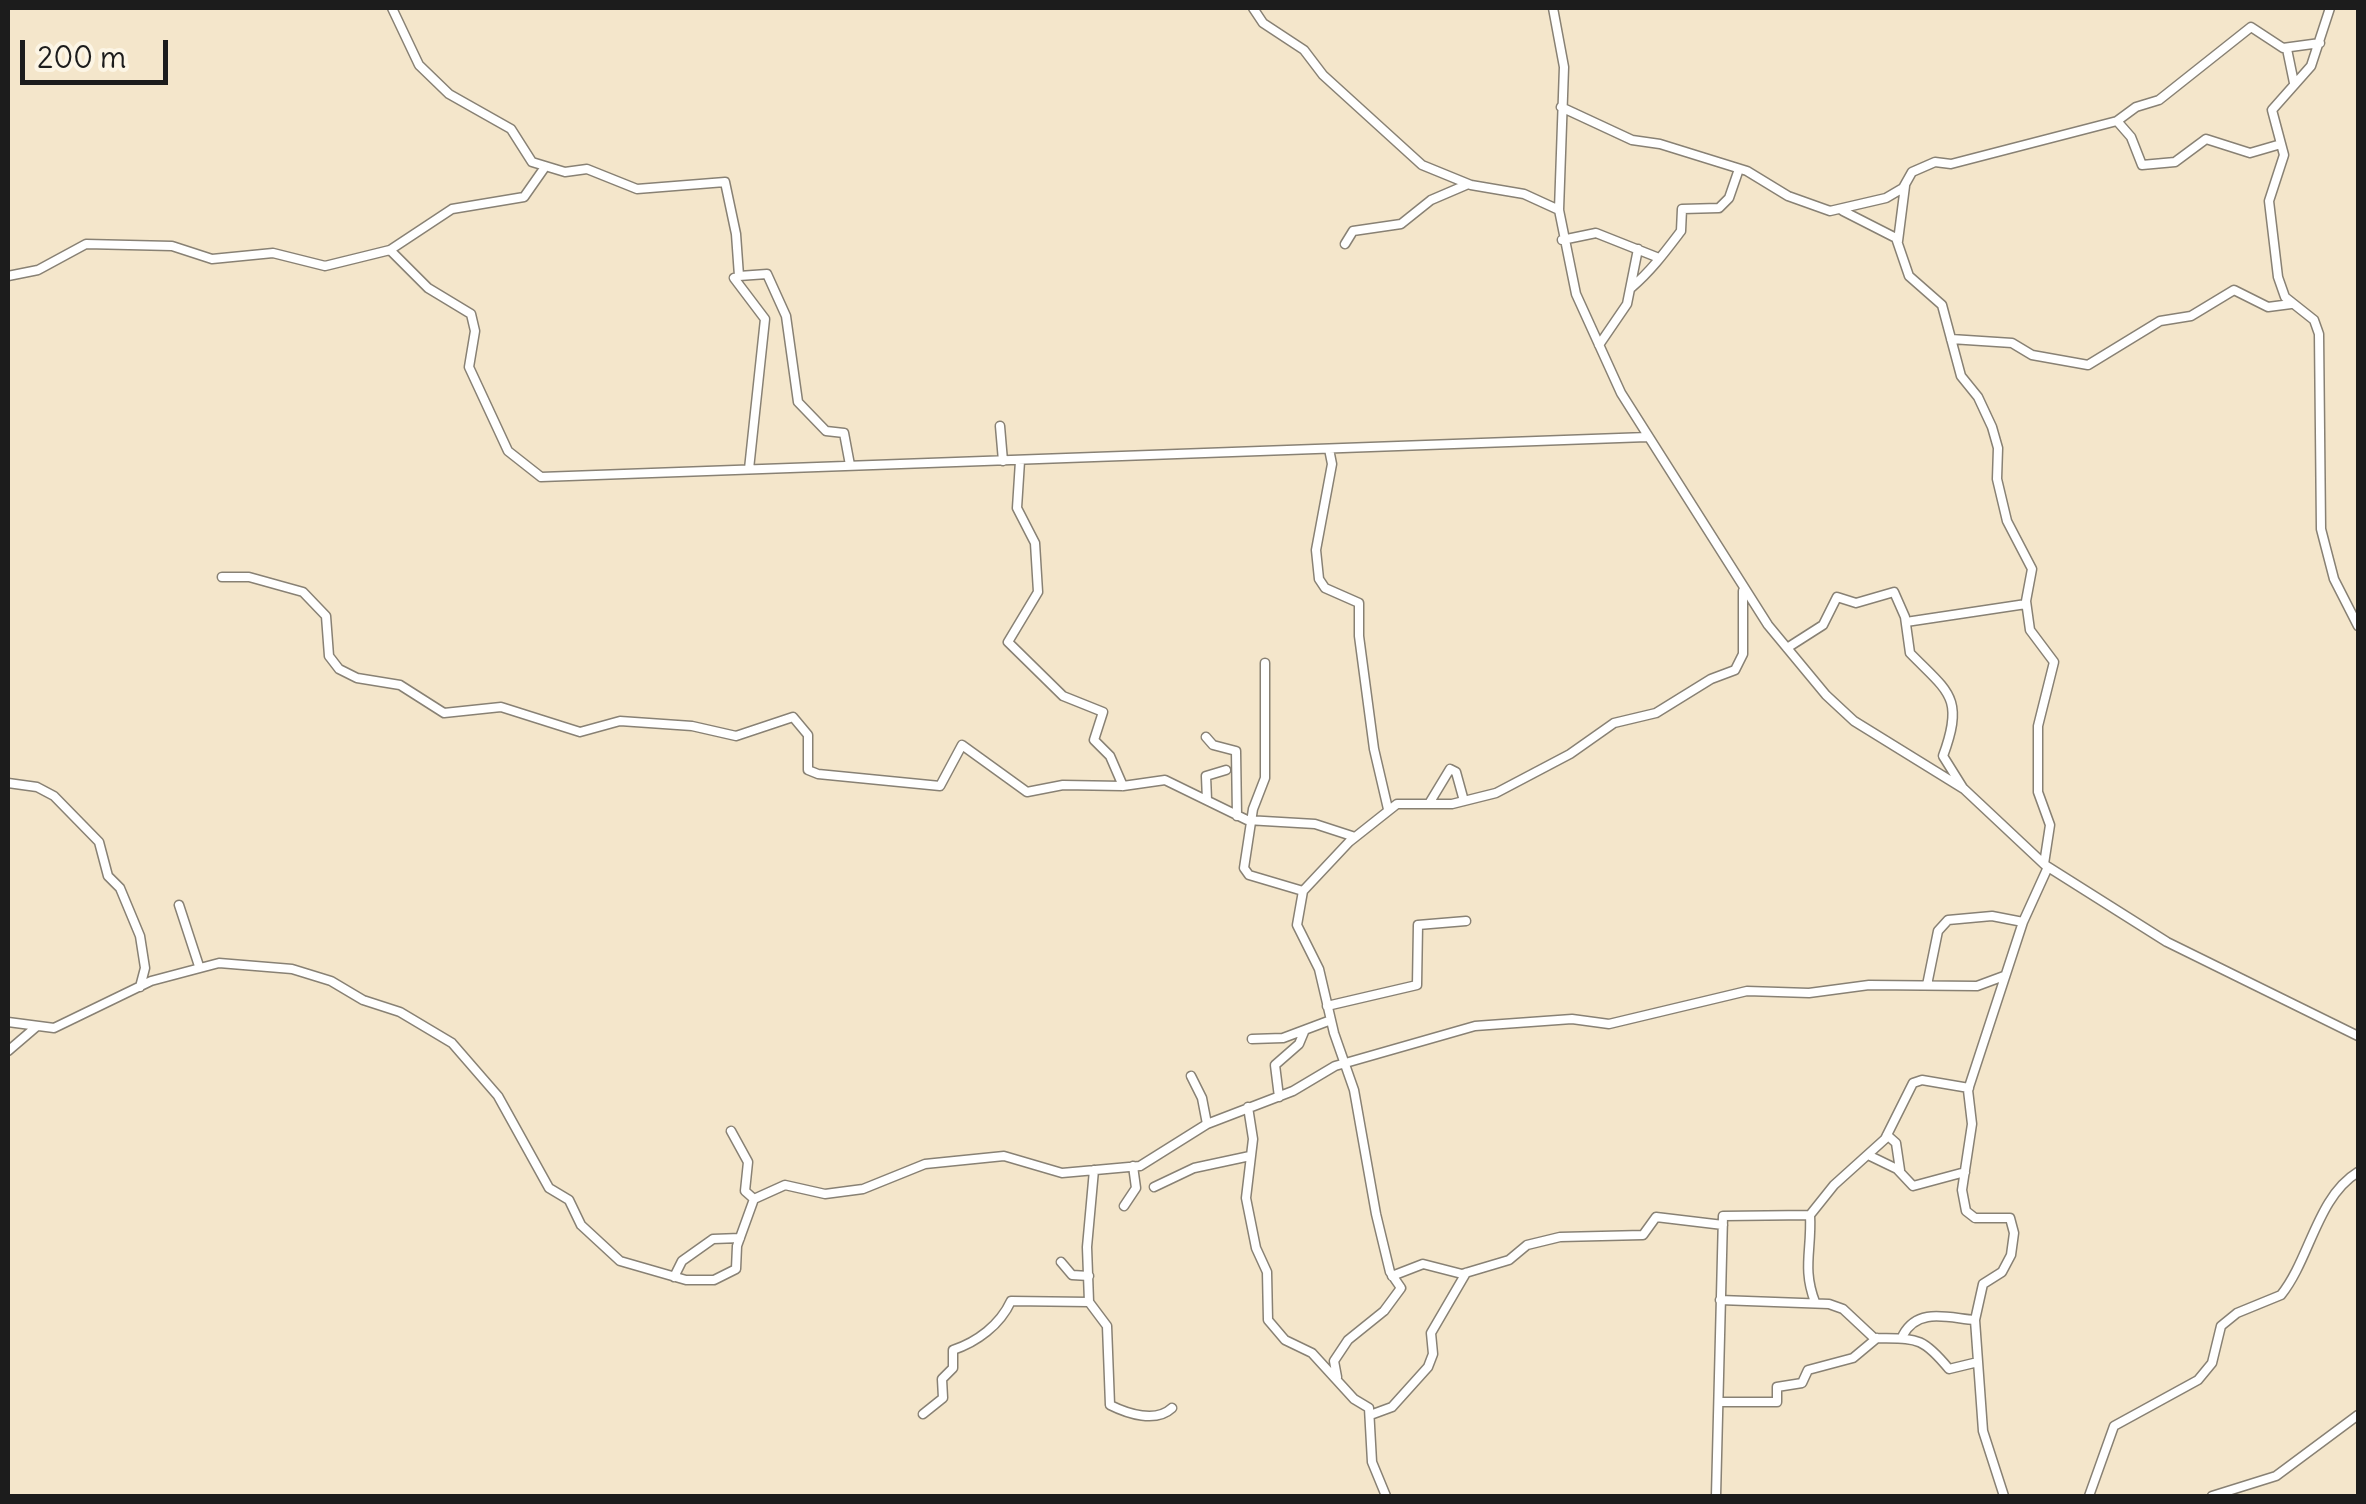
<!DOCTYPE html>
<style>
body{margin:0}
#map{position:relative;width:2366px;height:1504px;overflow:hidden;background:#f4e6cb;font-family:Delius,sans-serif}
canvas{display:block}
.frame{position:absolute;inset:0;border:10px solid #1c1c1c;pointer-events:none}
.scale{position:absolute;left:20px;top:40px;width:148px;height:45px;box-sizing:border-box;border:5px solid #1c1c1c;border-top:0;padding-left:12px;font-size:30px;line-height:35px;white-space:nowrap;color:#1c1c1c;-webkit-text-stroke:8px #fcf5e5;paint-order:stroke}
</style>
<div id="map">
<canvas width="2366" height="1504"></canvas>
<div class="frame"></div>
<div class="scale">200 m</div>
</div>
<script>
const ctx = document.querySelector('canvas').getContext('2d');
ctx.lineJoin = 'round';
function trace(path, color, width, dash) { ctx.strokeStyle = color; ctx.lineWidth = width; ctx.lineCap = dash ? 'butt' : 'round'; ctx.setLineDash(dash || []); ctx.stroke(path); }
const minor = new Path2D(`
 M392,8l27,57 30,29 62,35 21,33 33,10 22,-3 50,20 88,-7 11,52 3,42 28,-2 19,42 12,86 28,29 18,2 6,32
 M1253,8l10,15 41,27 19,25 99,90 49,20 53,9 35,16
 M1553,8l11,59 -5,143 17,84 45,99 147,232 58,70 28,26 110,68 81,76 122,77 191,94
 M2330,8l-19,58 -39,44 12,45 -15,46 9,76 7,20 29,23 5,14 2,195 13,50 24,47
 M2287,49l7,34
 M1561,107l71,33 28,4 87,27 41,25 42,15 56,-13 17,-10 9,-16 23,-10 16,2 166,-43 19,-14 23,-7 92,-73 32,21 37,-5
 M2117,121l14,16 11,28 33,-3 31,-23 44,14 31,-9
 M1843,211l53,27 13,38 33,29 19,71 17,21 14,30 6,21 -1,31 10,42 25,48 -6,32 4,29 24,32 -16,64v66l12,33 -6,39
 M1562,240l34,-7 63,25
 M1898,241l7,-55
 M1345,244l8,-13 48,-7 30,-24 35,-15
 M390,250l38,38 43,26 4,17 -6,36 39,84 33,26 1106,-40
 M8,276l30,-6 48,-26 86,2 40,13 61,-6 52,13 65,-16 62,-41 72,-12 21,-30
 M734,278l31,41 -16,150
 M1631,288c20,-17 34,-36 50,-57l1,-22 37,-1 10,-10 10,-29
 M1951,339l61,4 20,12 56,10 72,-44 31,-5 43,-26 34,17 23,-3
 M1599,345l28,-41 11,-55
 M1000,426l3,35
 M1329,449l3,15 -16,86 3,29 6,9 34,15v33l15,113 14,60
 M1020,461l-3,47 18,35 3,49 -30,50 55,54 40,16 -9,28 16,16 13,30
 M222,577h27l54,15 23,24 3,40 10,13 18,9 43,7 44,28 57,-6 79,25 40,-11 72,5 44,10 57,-19 15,18v35l10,4 122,12 22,-41 65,47 36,-7 60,1 42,-6 82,40 68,4 40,13
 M1906,622l120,-18
 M1787,648l36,-23 14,-28 19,6 38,-11 11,25 5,36c38,39 55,44 33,103l20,32
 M1265,663v115l-12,31 -9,59 5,7 54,16
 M1206,737l7,8 23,6 1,65
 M8,783l29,4 17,9 45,46 9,34 12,12 20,48 5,32 -5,19
 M1207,800l-1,-24 20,-6
 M1430,802l20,-33 6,3 8,29
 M179,905l20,61
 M1927,985l11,-54 10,-11 44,-4 31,6
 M1327,1006l90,-21 1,-60 48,-4
 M8,1022l46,6 97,-47 68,-18 73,6 39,12 32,19 37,12 52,31 46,53 51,92 20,12 12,25 39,36 66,19h28l22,-11 1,-23 17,-47 31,-14 40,9 38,-5 62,-25 79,-8 58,17 78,-7 67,-42 86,-33 42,-25 140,-40 97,-7 37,5 138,-33 62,2 60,-8 108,1 27,-10
 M1252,1039l31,-1 48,-18
 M8,1051l28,-24
 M1191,1076l11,22 5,26
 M1279,1097l-4,-32 24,-21 5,-12
 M1248,1107l5,32 -7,59 10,50 11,24 1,48 17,20 27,13 42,46 15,9 3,54 14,34
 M731,1131l17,31 -3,29 9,8
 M1887,1135l9,8 4,27
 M1868,1155l29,14 16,17 52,-14
 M1094,1170l-7,77 2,55 18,24 3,79c18,9 46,18 62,3
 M1154,1187l40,-19 56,-12
 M1124,1206l12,-18 -3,-22
 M1810,1215c2,35 -8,53 5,87
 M1061,1262l11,13 17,1
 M1392,1276l31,-12 39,10 47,-14 18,-15 33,-8 83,-2 13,-18 67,8
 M674,1277l8,-16 31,-22 27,-1
 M1720,1300l109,4 14,5 31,29c42,1 47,-3 75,31l29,-7
 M1903,1335c15,-28 45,-17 72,-15
 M1337,1377l-3,-16 14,-21 36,-29 17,-23 -11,-16 -14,-58 -22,-124 -20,-57 -15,-64 -22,-44 6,-34 46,-49 48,-38h55l44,-11 74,-39 44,-31 42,-10 55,-34 24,-9 8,-16v-63
 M1719,1402h58v-15l25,-4 6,-13 45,-12 24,-20
 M923,1414l20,-16 -1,-19 11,-11v-18c24,-8 47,-25 58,-49l78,1
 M1373,1414l19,-7 36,-40 5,-13 -2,-21 35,-60
 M1716,1496l7,-280 87,-1 24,-30 51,-46 28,-56 9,-3 47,8
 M2004,1496l-21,-65 -8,-111 8,-36 19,-12 9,-17 3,-22 -4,-15h-35l-9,-7 -4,-21 10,-66 -4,-34 55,-168 25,-55
 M2089,1496l25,-70 84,-46 14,-17 9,-37 16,-13 44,-18c29,-36 36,-98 77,-123
 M2212,1496l64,-20 82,-61`);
trace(minor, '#888174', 11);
trace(minor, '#fff', 8);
</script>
